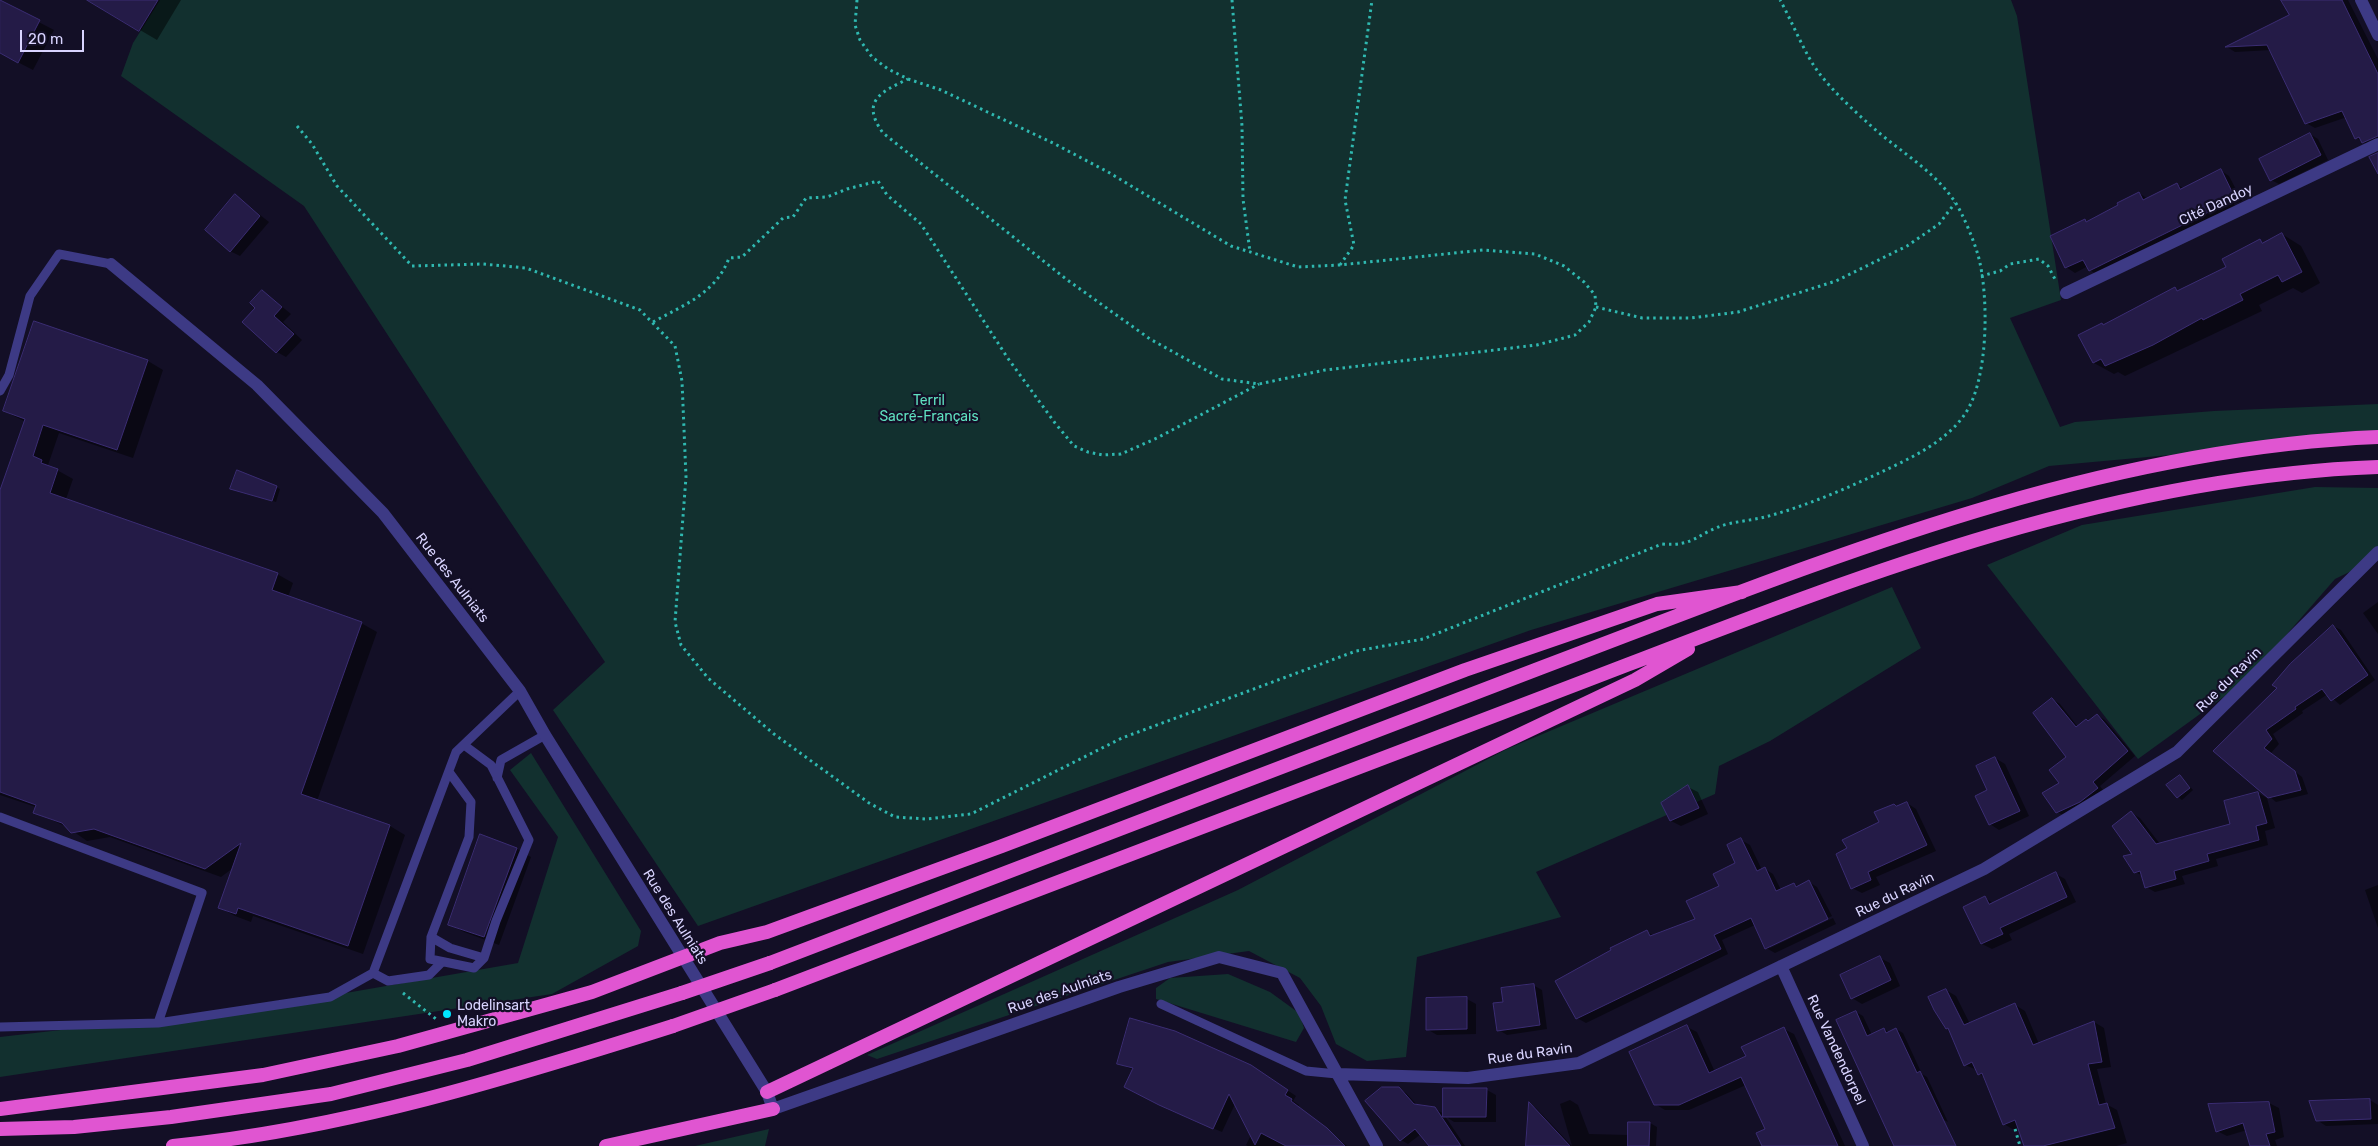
<!DOCTYPE html>
<meta charset="utf-8">
<style>
body{margin:0}
#map{position:relative;width:2378px;height:1146px;overflow:hidden;background:#130f26;font-family:Rubik,sans-serif}
canvas{display:block}
.scale{position:absolute;left:20px;top:30px;width:64px;height:22px;box-sizing:border-box;border:2px solid #d9d4ff;border-top:0;padding-left:6px;font-size:15px;line-height:18px;white-space:nowrap;color:#d9d4ff;-webkit-text-stroke:4px #130f26;paint-order:stroke}
</style>
<div id="map">
<canvas width="2378" height="1146"></canvas>
<div class="scale">20 m</div>
</div>
<script>
const ctx = document.querySelector('canvas').getContext('2d');
ctx.lineJoin = 'round';
function fill(path, color) { ctx.fillStyle = color; ctx.fill(path, 'evenodd'); }
function trace(path, color, width, dash) { ctx.strokeStyle = color; ctx.lineWidth = width; ctx.lineCap = dash ? 'butt' : 'round'; ctx.setLineDash(dash || []); ctx.stroke(path); }
function write(font, color, halo, rows, align = 'center') {
  ctx.font = font + ' Rubik,sans-serif'; ctx.lineWidth = 4.5; ctx.setLineDash([]); ctx.textBaseline = 'middle'; ctx.strokeStyle = halo; ctx.fillStyle = color; for (const [text, x, y, turn = 0] of rows) {
    ctx.save(); ctx.translate(x, y); ctx.rotate((+turn || 0) * Math.PI / 180); ctx.textAlign = isNaN(turn) ? turn : align; if (halo) ctx.strokeText(text, 0, 0); ctx.fillText(text, 0, 0); ctx.restore();
  }
}
const green = new Path2D(`
 M160,0h1851l6,16 44,284 -51,18 50,109 15,-5 139,-11 164,-7v32l-329,30 -77,32 -441,132 -833,296 -145,-216 52,-48 -127,-188 -174,-268 -183,-130 12,-33z
 M2315,487l63,1v70l-43,21 -88,101 -109,79 -151,-194 95,-40z
 M1892,587l29,61 -151,93 -51,25 -4,28 -179,78 25,45 -144,40 -11,100 -39,4 -31,-17 -15,-38 -21,-28 -51,-27 -81,11 -291,97 -10,-4 371,-165 269,-141z
 M531,753l110,178 -3,15 -86,48 -552,83v-40l277,-32 241,-42 40,-126 -48,-67z
 M1228,974l42,18 29,21 5,15 -8,14 -140,-43v-11l14,-10z
 M769,1129l-4,17h-70z`);
const shadow = new Path2D(`
 M89,0h92l-24,40z
 M2283,0h65l30,59v86l-6,2 -16,-9 -9,-21 -32,11 -9,-5 -35,-73 -36,2 -8,-5 63,-32z
 M0,2l54,28 -21,40 -33,-17z
 M2310,134l8,5 10,21 -49,24 -8,-4z
 M2220,170l9,6 13,25 -8,3 2,4 -137,68 -9,-6 -2,-4 -13,7 -9,-6 19,-46 3,1 51,-29 9,6 29,-14 7,3z
 M236,196l33,26 -29,34 -10,-5z
 M2282,234l19,12 19,37 -18,10 -9,-5 -34,17 3,6 -137,65 -7,-4 -4,2 -20,-11 -14,-28 22,-11 2,1 71,-36 5,3 48,-25 32,-26 4,2z
 M263,291l28,23 -8,8 19,18 -16,17 -9,-5 -21,-44z
 M34,322l114,39 15,9 -30,88 -74,-25 -11,32 25,14 -7,20 211,75 16,9 -5,14 73,26 16,9 -60,169 73,25 15,9 -42,119 -110,-38 -2,6 -16,-6 -16,-9 14,-39 -12,9 -111,-40 -23,4 -20,-14 -33,-15 2,-5 -36,-12v-302l26,-71 -22,-11z
 M238,471l42,18 -4,13 -44,-14z
 M2378,602v32l-15,-21z
 M2333,626l8,4 34,50 -35,25 -12,-11 -26,17 1,2 -30,21 6,10 -8,9 31,24 6,17 -32,8 -61,-51 64,-63z
 M2052,699l8,5 18,23 19,-12 8,5 30,36 -35,30 5,7 -40,23 -8,-4 11,-55z
 M1995,758l10,6 24,52 -30,14 -9,-6 -1,-33z
 M2180,776l13,14 -11,10 -4,-3z
 M1688,787l10,5 10,22 -27,12 -10,-5 -8,-18z
 M2258,793l9,5 8,30 -10,3 3,14 -52,14 2,7 -36,10 3,8 -30,8 -9,-5 -3,-11 -8,-4 -4,-59 9,5 20,26 71,-19z
 M1907,803l9,6 20,42 -60,26 4,8 -18,8 -10,-5 -3,-39 48,-42z
 M480,836l37,13 14,8 -32,88 -35,-13 -15,-8z
 M1741,840l9,5 12,25 3,-1 8,5 8,16 13,-6 5,3 10,-5 8,5 15,29 -62,30v2l63,-30 3,6 -61,29 -9,-5 -11,-23 -33,15 6,14 -142,69 -9,-5 70,-86 8,4 41,-16 41,-57z
 M2056,874l9,5 11,23 -67,32 3,6 -20,9 -10,-5 -17,-36 20,-10 8,5z
 M2378,885v43l-13,-38z
 M1880,958l10,5 10,23 -38,18 -10,-6z
 M1533,985l9,5 5,39 -40,6 -8,-5 5,-27z
 M1946,990l10,6 14,28 45,-19 10,6 14,33 55,-22 10,6 7,39 -14,2 9,35 11,6 10,33 -11,3h-91l-6,-18 -5,2 -10,-6 -18,-46 -7,-4 -2,-4 -12,-5 -14,-34 -4,-3z
 M1467,999l9,5v30l-39,1 -10,-6z
 M1856,1012l7,4 9,19 12,-6 5,3 7,-3 7,4 19,41 5,3 21,45 -4,-2 11,26h-59z
 M1687,1027l10,5 18,40 32,-15 37,-28 10,5 51,112h-81l3,-17 -21,-44 -57,25h-24l-10,-6z
 M1118,1063l141,8 37,25 -3,5 6,4 -1,2 49,39h-99l-2,-1 5,-10 -16,-31 -13,28 -53,-22 -36,-19v-21z
 M1398,1088l8,5 12,13 16,2 10,6 43,-24 9,5v27h-42l-9,-6 20,30h-26l-18,-12 -13,10 -7,-4z
 M1570,1100l8,5 11,29 40,1 21,-12 7,4 -1,19h-84l-12,-42z
 M2370,1100l8,5v19l-52,2 -9,-6z
 M2269,1103l10,5 5,29 -9,3 2,6h-26l-4,-16 -20,6 -10,-5z
 M1530,1104l6,4 36,38h-42z`);
const building = new Path2D(`
 M0,0l40,20 -22,43 -18,-10z
 M87,0h71l-19,31z
 M2281,0h61l36,74v62l-16,7 -3,-6 -4,2 -13,-28 -37,13 -38,-79 -42,2 64,-32z
 M2310,133l11,22 -51,26 -11,-22z
 M2378,153v21l-9,-17z
 M2221,169l13,27 -8,3 1,4 -138,68 -6,-11 -18,8 -15,-32 35,-17 1,3 32,-17 -1,-2 22,-11 4,8 34,-17 3,6z
 M235,194l25,22 -30,36 -25,-22z
 M2282,233l20,39 -20,10 -4,-7 -38,19 3,6 -40,20 -1,-2 -49,27 -48,21 -4,-7 -8,4 -15,-28 24,-12 1,2 72,-38 2,4 49,-24 -4,-8 38,-20 2,4z
 M262,290l20,17 -8,9 20,18 -18,19 -34,-31 13,-14 -5,-5z
 M34,321l114,39 -31,90 -74,-25 -10,31 9,4 -1,3 17,6 -8,24 228,80 -6,17 90,32 -61,172 89,31 -42,121 -110,-38 -2,6 -18,-6 23,-65 -36,26 -111,-40 -23,4 -9,-10 -29,-10 3,-8 -36,-13v-302l25,-71 -22,-8z
 M237,470l40,16 -5,15 -42,-12z
 M2333,625l35,50 -37,26 -9,-12 -27,18 1,2 -30,21 6,9 -8,9 31,23 6,19 -33,8 -55,-47 64,-63 -5,-3 18,-21z
 M2052,698l24,29 10,-8 2,2 9,-7 31,37 -35,31 5,6 -18,14 -24,11 -14,-20 17,-10 -10,-13 17,-13 -33,-44z
 M1995,757l25,54 -31,14 -14,-29 12,-6 -11,-24z
 M2180,775l10,13 -13,10 -11,-13z
 M1688,785l11,23 -29,13 -9,-18z
 M2258,792l9,31 -11,3 3,14 -52,14 2,7 -35,10 2,8 -31,9 -5,-17 -6,2 -11,-17 9,-2 -20,-28 19,-15 25,33 74,-20 -6,-23z
 M1907,802l20,43 -59,27 3,8 -20,9 -15,-35 11,-6 -5,-8 37,-18 -5,-10 20,-8 2,2z
 M480,834l37,14 -33,89 -36,-12z
 M1741,838l16,33 8,-4 11,24 18,-8 2,4 13,-7 19,39 -63,30 -14,-31 -37,17 7,14 -145,70 -21,-38 56,-31 -1,-2 37,-18 3,6 45,-17 -9,-18 33,-15 -6,-12 22,-11 -8,-18z
 M2056,872l11,25 -67,31 3,6 -22,10 -18,-37 22,-11 4,8z
 M1880,956l11,24 -40,19 -11,-24z
 M1534,984l6,41 -43,6 -4,-28 10,-1 -2,-14z
 M1946,989l18,36 51,-22 18,42 61,-24 8,41 -14,2 11,41 8,-2 8,25 -72,18h-19l-9,-26 -12,5 -21,-52 -4,2 -6,-13 -8,4 -16,-38 -2,1 -12,-19 -6,-13z
 M1467,997v32l-41,1v-32z
 M1856,1011l11,25 17,-8 2,5 10,-5 21,45 3,-2 36,75h-62l-58,-126z
 M1130,1018l45,13 76,34 37,25 -3,5 7,4 -1,2 36,27 18,18h-59l-25,-13 -6,12 -26,-51 -16,35 -54,-24 -35,-18 9,-19 -16,-4z
 M1687,1025l22,48 37,-17 -5,-9 43,-20 54,119h-76l-6,-13 9,-4 -24,-52 -62,28h-25l-25,-53z
 M1382,1087h17l15,17 21,3 26,39h-32l-14,-17 -15,12 -35,-40z
 M1443,1088h44l-1,29h-43z
 M2370,1099l1,20 -55,2 -7,-20z
 M1529,1102l41,44h-44z
 M2269,1102l6,30 -9,2 4,12h-20l-7,-23 -27,9 -8,-28z
 M1628,1122h22l-1,24h-21z`);
const path = new Path2D(`
 M857,0l-2,25 5,15 12,17 16,12 20,10 33,11 112,53 55,29 123,74 67,21 42,-2 143,-15 52,4 29,12 20,16 11,13 1,12 -7,15 -14,13 -38,10 -212,25 -66,14 -37,-5 -72,-40 -84,-60 -183,-146c-23,-32 -2,-41 25,-54
 M1232,0l10,126 1,73 7,53
 M297,126l15,18 25,42 75,80 71,-2 43,4 114,42 35,36 7,35 4,96 -11,145 6,23 27,33 66,56 95,69 26,14 31,2 45,-5 151,-76 234,-87 67,-12 239,-95c34,3 37,-13 66,-20 12,-3 25,-4 37,-7 38,-10 76,-26 112,-43 32,-15 68,-31 88,-60 24,-35 24,-120 13,-159 -4,-14 -15,-41 -23,-53 -22,-33 -58,-52 -86,-78 -17,-15 -36,-33 -50,-51 -14,-18 -27,-52 -39,-73
 M1340,265l14,-20 -9,-45 27,-200
 M1981,276l19,-5 10,-7 29,-5 9,7 8,15
 M1596,307l46,11h49l47,-6 98,-31 71,-35 32,-22 16,-21
 M653,322c31,-17 63,-29 76,-64l13,-1 41,-39 10,-1 13,-19 21,-1 20,-8 31,-8 9,14 34,29 86,133 48,66 19,23 14,6 15,3 18,-1 36,-16 102,-54
 M403,993l33,26
 M2015,1129l5,17`);
const service = new Path2D(`
 M0,391l9,-16 21,-79 29,-42 52,10
 M449,772l22,30 -2,35 -38,100 19,11 34,10 12,-37 33,-81 -38,-75 -27,-20
 M497,778l4,-18 44,-25
 M0,817l202,76 -44,130
 M431,937l-1,22 44,9 10,-10
 M373,973l15,8 41,-6 13,-13
 M1161,1004l145,67 31,3
 M0,1027l158,-4 172,-26 43,-24 83,-221 64,-61`);
const minor = new Path2D(`
 M2361,0l17,35
 M111,264l146,121 126,128 137,178 25,44 222,357 6,17 346,-122 100,-30 63,16 95,173
 M2066,293l312,-149
 M1781,966l82,180
 M1337,1074l131,4 111,-15 405,-194 193,-117 201,-200`);
const trunk = new Path2D(`
 M770,963c257,-99 515,-197 773,-296 270,-102 543,-218 835,-230
 M775,990c257,-98 514,-196 771,-294 268,-102 542,-219 832,-229
 M767,1092l868,-412 53,-31
 M0,1109l263,-34 135,-29 194,-54 128,-49 47,-11 235,-86 463,-176 192,-66 85,-12
 M0,1129l74,-2 97,-10 160,-23 136,-34 215,-67
 M173,1146c172,-17 336,-68 500,-120
 M606,1146l167,-37`);
const trunkBridge = new Path2D(`
 M682,993l88,-30
 M673,1026l102,-36`);
const markers = [
 [447,1014,5,"#00e5ff"]
];
const streetNames = [
 ["CIté Dandoy",2216,205,-25],
 ["Rue des Aulniats",452,578,52],
 ["Rue du Ravin",2229,680,-45],
 ["Rue du Ravin",1895,895,-26],
 ["Rue des Aulniats",675,917,58],
 ["Rue des Aulniats",1060,992,-19],
 ["Rue Vandendorpel",1836,1050,65],
 ["Rue du Ravin",1530,1054,-8]
];
const parkNames = [
 ["Terril",929,401],
 ["Sacré-Français",929,417]
];
const poiNames = [
 ["Lodelinsart",457,1006],
 ["Makro",457,1022]
];
fill(green, '#12302f');
fill(shadow, '#0007');
fill(building, '#241b47');
trace(building, '#3b2d73', 1);
trace(path, '#2fb8b0', 3, [2.5, 4]);
trace(service, '#3d3a85', 9);
trace(minor, '#3d3a85', 12);
trace(trunk, '#e055d1', 14);
trace(trunkBridge, '#e055d1', 14);
for (const [x, y, r, color] of markers) { const dot = new Path2D(); dot.arc(x, y, r, 0, 2 * Math.PI); ctx.fillStyle = color; ctx.fill(dot); trace(dot, '#130f26', 2); }
write('14px', '#d9d4ff', '#130f26', streetNames);
write('14px', '#5fe0c0', '#130f26', parkNames);
write('14px', '#d9d4ff', '#130f26', poiNames, 'left');
</script>
